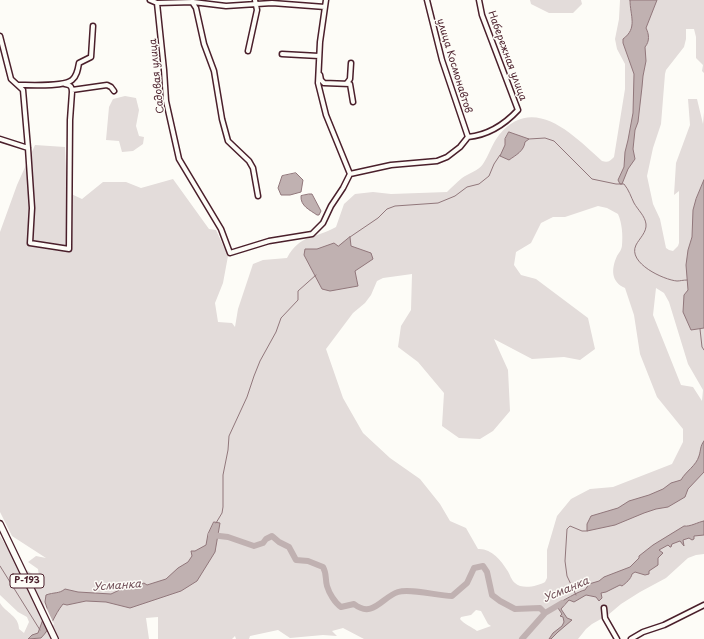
<!DOCTYPE html>
<meta charset="utf-8">
<style>
body{margin:0}
canvas{display:block;background:#fdfcf7}
</style>
<canvas width="704" height="639"></canvas>
<script>
const ctx = document.querySelector('canvas').getContext('2d');
ctx.lineJoin = 'round';
function fill(path, color) { ctx.fillStyle = color; ctx.fill(path, 'evenodd'); }
function trace(path, color, width, dash) { ctx.strokeStyle = color; ctx.lineWidth = width; ctx.lineCap = dash ? 'butt' : 'round'; ctx.setLineDash(dash || []); ctx.stroke(path); }
function write(font, color, halo, rows, align = 'center') {
  ctx.font = font + ' "Playpen Sans",sans-serif'; ctx.lineWidth = 3; ctx.setLineDash([]); ctx.textBaseline = 'middle'; ctx.strokeStyle = halo; ctx.fillStyle = color; for (const [text, x, y, turn = 0] of rows) {
    ctx.save(); ctx.translate(x, y); ctx.rotate((+turn || 0) * Math.PI / 180); ctx.textAlign = isNaN(turn) ? turn : align; if (halo) ctx.strokeText(text, 0, 0); ctx.fillText(text, 0, 0); ctx.restore();
  }
}
const green = new Path2D(`
 M530,0h51l1,4 -9,9h-24l-18,-9z
 M620,0h84v73l-2,-2 1,-6 -7,-7v-21l-2,-8h-8v10l-2,8 -18,23 -1,4 -4,50 -8,24 -6,28 6,28 7,15 6,29 3,2 4,1 5,-5 1,-3v-52l-5,4 2,-32 14,-38 -2,-26h9l6,25 1,-12v442l-8,1 -8,3 -22,20 -26,14 -19,12 -13,11 -16,9 -6,5 -8,10h-214l-21,-11 -11,3 5,5 -14,-1 -33,3 -12,-8 -28,6 -1,3h-13l-1,-3 -3,3h-74v-22l-12,1 3,21h-149v-36c6,10 19,13 19,26l5,4 5,-11 -2,-5 -9,-5 -18,-17v-59c8,13 22,37 39,40l-1,-7 -10,-7 8,-6 10,2 -34,-22 -12,-24v-280l17,-47 18,-40 30,2 2,45 15,7 21,-17h23l15,6 32,-9 36,50 7,1 12,26 -5,27 -8,20 3,19 14,1 3,4 3,-18 15,-45 10,-4 24,-2c13,-24 28,-19 49,-31l8,-23 11,-10 18,-2 18,2 56,-2c5,-5 10,-10 15,-14 7,-5 16,-7 21,-14 6,-9 9,-20 16,-29 35,-42 75,1 103,26 6,2 8,0 12,-4l11,-68v-25l-8,-15 -2,-10 4,-20zM598,206l9,2 11,6c4,9 5,21 4,31 0,4 -3,8 -5,11 -6,13 -6,26 8,32l9,27 6,39 17,43 26,32v13l-11,22 -59,23 -23,2 -19,10 -14,17 -10,34v28l-2,4c-7,4 -23,8 -30,1 -4,-3 -5,-9 -8,-13 -6,-10 -16,-22 -29,-21l-12,-21 -16,-7 -10,-17 -20,-25 -30,-21 -27,-25 -20,-35 -17,-49 27,-36 12,-10 6,-8 6,-14 6,-3 29,-4 -1,36 -10,16 -3,21 20,15 26,31 -2,33 17,12 21,1 13,-8 17,-20 -2,-41 -14,-31 38,20 32,-2 16,3 15,-11 -7,-31 -52,-39 -15,-4 -7,-10 2,-13 15,-9 10,-20 12,-6h12zM656,288l8,5 5,9 19,62 15,26 -1,11 -9,-14 -12,-2 -28,-70zM476,610l5,1 7,13 3,2 -14,5c-5,-4 -13,-7 -17,-12l1,-2 10,-2z
 M125,96l11,2 3,12 -3,16 3,10 5,1 -1,7 -10,7 -11,1 -3,-11 -13,-1 3,-33 4,-8z`);
const water = new Path2D(`
 M630,0h27l-11,28c3,6 4,13 -1,19l1,14 -3,15 -1,11 -4,35 -3,8 -2,19 2,10 -7,10 -6,15h-2l-2,-4 6,-13 1,-15 3,-12 5,-27 1,-39 -11,-31v-4c15,-11 7,-23 7,-39z
 M509,132l20,7 -4,3c-1,9 -9,13 -16,18l-9,-4 5,-11v-6z
 M296,173l7,7 -2,12 -11,3h-9l-3,-7 4,-12z
 M704,180v148l-13,2 -8,-18 1,-17 4,-5 -2,-25 2,-15 4,-13 1,-27 3,-11z
 M309,194h3l9,17 -2,4h-2c-7,-5 -17,-9 -16,-19z
 M350,237l1,9 20,7 2,6 -18,12 3,15 -28,5 -8,-2 -18,-34 1,-6h12l17,-6 4,3z
 M704,441v31l-16,17 -3,8 -17,10 -12,2 -12,4 -29,12 -28,6v-7l4,-8 27,-8 11,-7 20,-6 14,-6 8,-6 10,-3c5,-9 15,-14 18,-24 2,-6 1,-10 5,-15z
 M704,521v14l-10,1v3l-2,1 -3,-2 -6,2 1,6 -4,-5 -8,3 -1,3h-1l-2,-2 -9,5 4,3 -5,5v7l-9,6v3l-4,1 -10,-3 -3,2c-1,5 -6,9 -10,12l-2,-1 -14,7 -5,1 1,5 -3,3 -3,-4 -10,-2 -12,7 -5,-2 -8,9 6,9 5,2 -14,12 -7,7h-2l4,-6 9,-7 2,-4 -1,-5 -3,-1 2,-2 -6,-9c4,-3 25,-15 29,-15l4,-6 10,-3 5,-4 26,-10 9,-9v-2l14,-11 31,-19c6,1 14,-4 20,-5z
 M214,522l6,1 -5,29 -18,29 -16,10 -51,17 -24,-6 -20,-1 -19,4 -4,-1c-9,11 -12,24 -22,34l-13,1 4,-4 6,-2 9,-25 -2,-6 1,-7c8,-3 13,-1 19,-6l13,3 33,2 17,-8 5,1 11,-4 3,2 19,-6 12,-11 10,-6 4,-6 -1,-5h4l11,-6 2,-11z`);
const pier = new Path2D(`
 M43,601l11,23 -6,9 -6,-15 3,-10z`);
const stream = new Path2D(`
 M529,139l16,-1 9,3 38,38 24,5h8c5,6 7,13 10,19 4,7 11,13 12,21 1,8 -7,15 -10,21 -9,18 28,35 41,36 3,0 6,-1 10,-1
 M350,237l28,-19 9,-9 8,-3 43,-3 17,-7 12,-9 12,-3 10,-8 5,-12 6,-9
 M700,329l2,18 2,3
 M216,523l6,-10 1,-6v-32l5,-25 1,-14 18,-39 7,-21 6,-15 16,-29 5,-14 17,-18v-9l18,-16
 M0,566l40,64
 M576,595l-9,-19 -2,-15 2,-32 3,-3 12,5h5`);
const river = new Path2D(`
 M211,536v-1l17,2 26,9 9,-3 3,-4 6,-3 7,6 10,5 7,13 12,1 15,6c4,7 2,12 4,19 2,7 8,17 14,21l13,-3c19,15 28,-7 44,-12 12,-4 40,4 54,4l15,-13 7,-15 9,-2 4,6 5,23 8,6 15,8 25,-1 5,5 17,-10
 M522,639l23,-26`);
const minor = new Path2D(`
 M150,0l7,3 36,-1 33,4 46,-3 53,4
 M326,0l-6,42 -2,41 8,32 24,59
 M427,0l15,60 26,77
 M192,2l4,6 8,36 10,27 8,48 6,22 21,20 4,7 5,28
 M157,3l7,67 2,31 13,58 42,70 9,24 39,-12 43,-7 11,-11 8,-17 12,-18 7,-14
 M0,36l11,43 12,11 5,58 4,60 -2,35 39,6 1,-129 2,-28c0,-6 -2,-7 -7,-8
 M248,51l9,-41 -2,-10
 M282,54l37,2
 M319,74l1,1 1,5 3,3 26,1 3,18
 M347,83l3,-4 1,-16
 M18,85c12,0 46,2 54,-5 5,-4 6,-11 7,-17l12,-6 2,-31
 M72,90l35,-5 4,2 3,4
 M468,137c20,-2 37,-13 50,-27l-36,-95 -3,-15
 M0,139l28,9
 M350,174l41,-9 46,-4 10,-4 13,-10 8,-10
 M604,608l1,10 12,21
 M631,639l12,-7 21,-7 40,-20`);
const highway = new Path2D(`
 M0,524l55,115`);
const shields = [
 [27,581,34]
];
const shieldNames = [
 ["Р-193",27,581]
];
const streetNames = [
 ["Набережная улица",507,56,70],
 ["улица Космонавтов",454,66,73],
 ["Садовая улица",157,76,-96]
];
const waterNames = [
 ["Усманка",117,586,-4],
 ["Усманка",566,590,-23]
];
fill(green, '#e3dcda');
fill(water, '#c0b1b1');
trace(water, '#91777b', 1);
fill(pier, '#fdfcf7');
trace(stream, '#91777b', 1);
trace(river, '#c0b1b1', 6);
trace(minor, '#4a1f2b', 7);
trace(highway, '#4a1f2b', 8);
trace(minor, '#fdfcf7', 4);
trace(highway, '#fdfcf7', 5.5);
for (const [x, y, w] of shields) { const box = new Path2D(); box.roundRect(x - w / 2, y - 7, w, 14, 3); ctx.fillStyle = '#fdfcf7'; ctx.fill(box); trace(box, '#4a1f2b', 1); }
write('bold 9px', '#4a1f2b', null, shieldNames);
write('10px', '#4a1f2b', '#fdfcf7', streetNames);
write('italic 11px', '#73525a', '#fdfcf7', waterNames);
</script>
